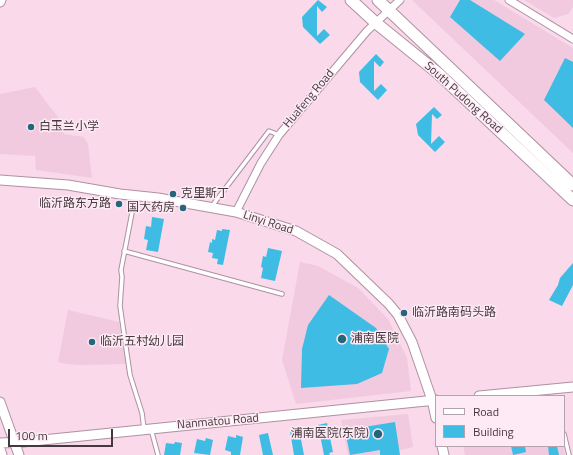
<!DOCTYPE html>
<meta charset="utf-8">
<style>
body{margin:0}
#map{position:relative;width:573px;height:455px;overflow:hidden;background:#f9d9ea;font-family:"Titillium Web",sans-serif}
canvas{display:block}
.legend{position:absolute;left:435px;top:395px;width:130px;height:52px;box-sizing:border-box;background:#feeaf4;border:1px solid #b4a3ac;margin:0;padding:5px 7px;list-style:none;font-size:12px;color:#45393f}
.legend li{display:flex;align-items:center;gap:8px;height:20px}
.legend b{width:20px;border:1px solid #b4a3ac}
.scale{position:absolute;left:8px;top:429px;width:105px;height:18px;box-sizing:border-box;border:2px solid #45393f;border-top:0;padding-left:5px;font-size:12px;line-height:14px;white-space:nowrap;color:#45393f;-webkit-text-stroke:3px #feeaf4;paint-order:stroke}
</style>
<div id="map">
<canvas width="573" height="455"></canvas>
<ul class="legend">
<li><b style="height:5px;background:#fff"></b>Road</li>
<li><b style="height:11px;background:#3ebce4"></b>Building</li>
</ul>
<div class="scale">100 m</div>
</div>
<script>
const ctx = document.querySelector('canvas').getContext('2d');
ctx.lineJoin = 'round';
function fill(path, color) { ctx.fillStyle = color; ctx.fill(path, 'evenodd'); }
function trace(path, color, width, dash) { ctx.strokeStyle = color; ctx.lineWidth = width; ctx.lineCap = dash ? 'butt' : 'round'; ctx.setLineDash(dash || []); ctx.stroke(path); }
function write(font, color, halo, rows, align = 'center') {
  ctx.font = font + ' "Titillium Web","Noto Sans SC",sans-serif'; ctx.lineWidth = 3; ctx.setLineDash([]); ctx.textBaseline = 'middle'; ctx.strokeStyle = halo; ctx.fillStyle = color; for (const [text, x, y, turn = 0] of rows) {
    ctx.save(); ctx.translate(x, y); ctx.rotate((+turn || 0) * Math.PI / 180); ctx.textAlign = isNaN(turn) ? turn : align; if (halo) ctx.strokeText(text, 0, 0); ctx.fillText(text, 0, 0); ctx.restore();
  }
}
const built = new Path2D(`
 M412,0h82l79,48v105z
 M524,0h49v7l-5,7 -14,4z
 M35,87l15,20 11,14 3,13 20,3 4,7 4,34 -56,-8 -1,-14 -35,-2v-60z
 M300,262l18,4 40,22 30,31 19,39 4,33 -115,13 -14,-44z
 M68,310l51,12 8,42 -47,1 -14,-1 -8,-2z
 M408,414l5,33 -35,8h-30l-7,-35z
 M463,446h100l2,9h-100z`);
const building = new Path2D(`
 M318,0l9,7 -5,5 -5,-6v30l7,-7 6,6 -10,9 -17,-17 -1,-10z
 M460,0h10l55,34 -25,27 -50,-44z
 M376,54l8,8 -4,5 -6,-6v30l7,-7 6,6 -9,10 -18,-18 -1,-10z
 M565,58l8,4v66l-29,-28z
 M434,107l8,8 -5,4 -5,-5 -1,30 8,-8 6,6 -10,10 -17,-17 -2,-11z
 M152,217l12,2 -6,33 -12,-2 2,-10 -4,-1 2,-13 5,1z
 M222,229l8,1 -7,35 -6,-1 1,-5 -6,-1 1,-5 -5,-1 2,-10 2,1v-4l3,1 2,-10 5,1z
 M268,248l14,3 -7,30 -14,-3 2,-10 -2,-1 2,-11 3,1z
 M573,263v22l-11,21 -13,-6 9,-15 2,-7z
 M329,295l47,33 13,21 -7,24 -25,11 -56,4 1,-39 6,-24z
 M395,422l5,33h-20v-5l-30,5 -5,-25z
 M327,423l6,29 -4,1 1,2h-6l-6,-30z
 M299,429l5,26h-10l-4,-24z
 M268,433l5,22h-10l-4,-20z
 M236,435l7,2 -3,18h-9v-3l-6,-2 3,-14 8,2z
 M206,438l7,2 -3,15 -16,-2 3,-14 8,2z
 M175,442l7,1 -2,12h-16l2,-12 8,1z
 M511,446h14l1,6 -13,3z
 M548,446h9l2,9h-10z`);
const lane = new Path2D(`
 M135,197l-14,73 1,7 -2,29 10,69 12,38 2,16
 M212,206l57,-75 10,4
 M124,251l158,43
 M151,429l7,26
 M564,434l5,21`);
const street = new Path2D(`
 M509,0l64,39
 M236,212l25,-49 18,-28 88,-104 33,-31`);
const secondary = new Path2D(`
 M0,2l1,-2
 M0,180l68,5 52,9 38,4 78,14 60,19 41,23 52,50 9,11 14,27 20,58 4,18
 M479,396l94,-9
 M0,402l19,53
 M0,443l23,-1 413,-42
 M442,446l2,9
 M0,449l2,6`);
const primary = new Path2D(`
 M351,0l25,23 63,51 134,126
 M378,0l195,185`);
const markers = [
 [31,127,4,"#26667b"],
 [173,194,4,"#26667b"],
 [119,204,4,"#26667b"],
 [183,208,4,"#26667b"],
 [404,313,4,"#26667b"],
 [342,339,5,"#26667b"],
 [92,342,4,"#26667b"],
 [378,434,5,"#26667b"]
];
const streetNames = [
 ["South Pudong Road",463,98,42],
 ["Huafeng Road",309,99,-50],
 ["Linyi Road",268,223,18],
 ["Nanmatou Road",218,422,-5]
];
const poiNames = [
 ["白玉兰小学",39,127],
 ["克里斯丁",181,194],
 ["临沂路东方路",111,204,"right"],
 ["国大药房",175,208,"right"],
 ["临沂路南码头路",412,313],
 ["浦南医院",351,339],
 ["临沂五村幼儿园",100,342],
 ["浦南医院(东院)",369,434,"right"]
];
fill(built, '#f1cadf');
fill(building, '#3ebce4');
trace(lane, '#af91a1', 5.5);
trace(street, '#af91a1', 9);
trace(secondary, '#af91a1', 11);
trace(primary, '#af91a1', 13);
trace(lane, '#fff', 3.5);
trace(street, '#fff', 7);
trace(secondary, '#fff', 9);
trace(primary, '#fff', 11);
for (const [x, y, r, color] of markers) { const dot = new Path2D(); dot.arc(x, y, r, 0, 2 * Math.PI); ctx.fillStyle = color; ctx.fill(dot); trace(dot, '#feeaf4', 1.5); }
write('12px', '#45393f', '#feeaf4', streetNames);
write('12px', '#45393f', '#feeaf4', poiNames, 'left');
</script>
